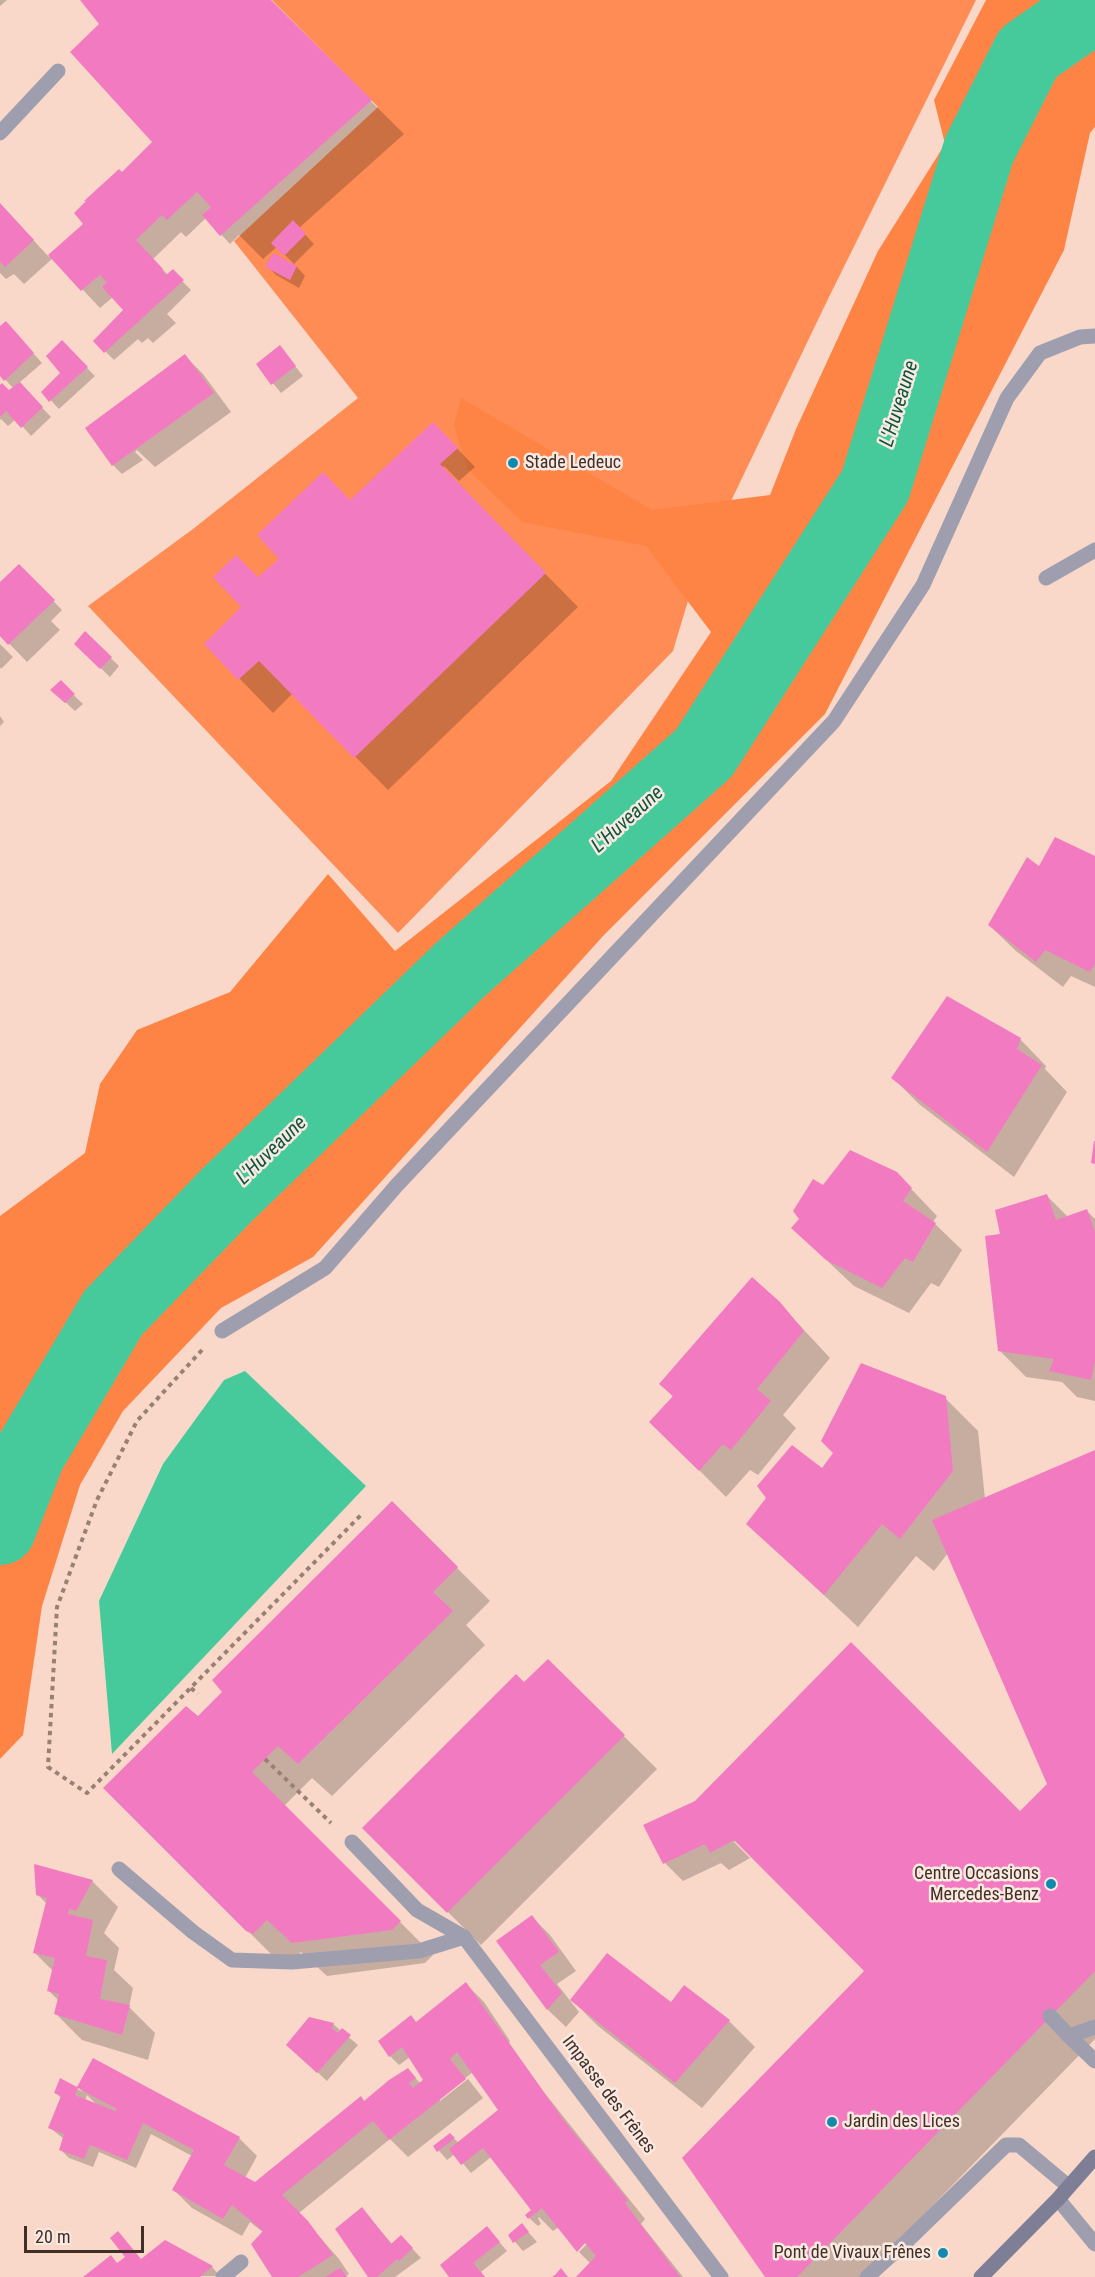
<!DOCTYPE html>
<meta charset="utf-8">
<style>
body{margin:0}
#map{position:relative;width:1095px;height:2277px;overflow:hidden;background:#f9d8c9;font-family:"Roboto Condensed",sans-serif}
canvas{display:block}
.scale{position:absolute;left:24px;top:2226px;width:120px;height:27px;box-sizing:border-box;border:3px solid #3f2f27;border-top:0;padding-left:8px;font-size:18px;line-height:21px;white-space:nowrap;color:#3f2f27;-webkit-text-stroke:4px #fae9e1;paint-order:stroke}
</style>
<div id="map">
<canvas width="1095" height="2277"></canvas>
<div class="scale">20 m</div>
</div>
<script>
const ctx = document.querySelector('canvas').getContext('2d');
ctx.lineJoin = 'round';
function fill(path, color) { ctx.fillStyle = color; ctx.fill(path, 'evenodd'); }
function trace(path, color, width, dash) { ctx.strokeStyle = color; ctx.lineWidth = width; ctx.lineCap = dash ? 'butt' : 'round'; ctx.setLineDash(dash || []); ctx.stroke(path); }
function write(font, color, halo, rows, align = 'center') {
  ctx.font = font + ' "Roboto Condensed",sans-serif'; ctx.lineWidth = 5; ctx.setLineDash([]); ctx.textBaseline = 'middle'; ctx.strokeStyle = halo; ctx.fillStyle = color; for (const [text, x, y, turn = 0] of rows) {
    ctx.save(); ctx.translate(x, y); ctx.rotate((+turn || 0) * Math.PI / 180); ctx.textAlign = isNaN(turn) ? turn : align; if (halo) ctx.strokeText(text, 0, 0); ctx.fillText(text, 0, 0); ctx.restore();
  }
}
const green = new Path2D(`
 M272,0h704l-148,299 -132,275 -23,77 -275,282 -310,-327 105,-77 165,-131 -124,-157 144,-134z`);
const forest = new Path2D(`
 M986,0h109v127l-5,6 -26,117 -239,464 -221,221 -291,322 -92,51 -98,103 -43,74 -38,121 -19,129 -23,24v-543l85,-63 15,-69 37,-54 93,-38 98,-118 67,77 216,-170 100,-149 -65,-86 -124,-24 -55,-54 -13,-42 7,-28 191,112 118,-15 26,-66 82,-178 67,-107 -11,-44z`);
const water = new Path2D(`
 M245,1371l121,115 -254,268 -13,-153 64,-137 61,-84z`);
const shadow = new Path2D(`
 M0,0h7l-7,6z
 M82,0h187l135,134 -105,94 15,16 -20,20 -17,-17 -14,12 -24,-24 -9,9 -24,-26 -20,19 -5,-5 -28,27 15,16 4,-4 19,19 -24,24 9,9 -23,20 -5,-5 -6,5 -4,-4 -24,21 -19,-19 30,-31 -12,-13 -13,11 -47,-50 -29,26 -10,-10 -8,5 -6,-6v-69l49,53 36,-34 37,-49 32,-32 -53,-118z
 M267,266l30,1 8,9 -6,12 -23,-13z
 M0,328l14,4 28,31 -23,20 32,34 -20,19 -15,-17 -8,7 -7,-7 -1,1v-33l9,5 5,-3 -14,-15z
 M62,343l33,33 -36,33 -16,-17 19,-18z
 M280,347l23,29 -22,17 -23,-28z
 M185,356l18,18 28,38 -76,55 -18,-17 -2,2 8,8 -21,14 -9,-9z
 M451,442l24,25 -16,14 -15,-15 -2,3 136,138 -190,183 -95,-97 -20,20 -67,-69 38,-37 14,-28 93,-77z
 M19,566l43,44 -11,11 9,9 -33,32 -27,-28v-49z
 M85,633l34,33 -9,11 -34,-33z
 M0,644l13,13 -12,12 -1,-2z
 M60,682l23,22 -8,7 -14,-13z
 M0,716l4,6 -4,4z
 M1095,857v130l-24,-11 -8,11 -47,-36 -27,-26 50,-56z
 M1020,1039l26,27 -1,3 22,23 -53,85 -95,-73 -26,-26z
 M896,1173l41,43 -4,6 29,28 -23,37 -8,-4 -22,30 -55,-27 -34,-32 3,-67z
 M1047,1196l21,21 19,-6 8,8v182l-18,-4 -15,-15 -36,-5 -26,-26 2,-116z
 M779,1303l51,55 -47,57 13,13 -38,47 -8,-5 -24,27 -75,-75 23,-24 -13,-14z
 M945,1398l33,33 7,68 110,-48v588l-232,238h-96l99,-306 -129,-131 -3,2 16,16 -21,12 -8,-7 -38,18 -18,-18 -20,-37 375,-13 28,-28 -100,-232 -14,18 -18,-15 -58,71 -110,-103 74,-54z
 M392,1503l98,98 -24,24 19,20 -153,151 -20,-18 -28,28 149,149 -8,8 -98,13 -26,-24 -14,14 -6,-2 -176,-176 93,-70 26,-26z
 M548,1661l109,108 -176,176 -117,-117z
 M92,1881l26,26 -14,26 15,15 -5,22 19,18 -4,19 26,26 -7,27 -66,-20 -26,-26 3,-13 -10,-10 4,-20 -19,-19 13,-48 -10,-10z
 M532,1917l18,18 26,36 -19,13 22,28 -13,15 -18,-17 -50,-68z
 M466,1984l18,18 26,39 -1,2 34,48 102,128 -4,5 42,53h-105l13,-13 -12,-12 8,-8 -28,-17 -6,4 -14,-14 -1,1 3,6 -3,2 -9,-8 4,-7 -42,-54 -20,16 -16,-19 -8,6 -12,-14 15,-11 9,8 42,-33 -28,-38 -33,26v3l28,-22 15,19 -75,59 -18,-18 -91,74 40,46 10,15 -3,2 2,1h-74l-10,-44 -14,-11 -8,14 -50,-28 -18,-18 18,-34 -41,-22 -15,34 -37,-16 -6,15 -24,-9 -9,-9 4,-10 -14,-11 12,-29 -6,-6 5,-13 22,12 -5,-5 161,51 18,18 -12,22 10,6 153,-114 13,14 4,-3 -15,-24 -11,8 -9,-9 27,-33zM87,2095l10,10 -12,-4z
 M572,2000l99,4 58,17 26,26 -53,61 -104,-82z
 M333,2024l25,21 -31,36 -30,-28z
 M362,2209l31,36 17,1 11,12 -26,19h-25z
 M522,2225l15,17 -14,9 -13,-15z
 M495,2237l12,14 -26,21 4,5h-34z
 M165,2241l47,26 8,9 -134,1 32,-13 24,-4z`);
const river = new Path2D(`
 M0,1529l29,-74 84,-142 114,-118 234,-226 243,-216 171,-267 104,-336 49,-97 50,-35 17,-4`);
const building = new Path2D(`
 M80,0h191l101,100 -152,136 -18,-21 9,-8 -14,-15 -30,28 -5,-5 -26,25 27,29 -1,1 4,5 7,-6 11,11 -80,73 -11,-12 30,-31 -21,-23 5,-4 -7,-8 -19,16 -33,-36 35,-31 -9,-11 12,-12h-2l35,-32 3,3 30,-30 -82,-90 29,-28z
 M0,203l34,37 -29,27 -5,-5z
 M293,220l13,14 -22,22 -13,-13z
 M273,253l24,13 -7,14 -25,-13z
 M6,321l28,32 -30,28 -4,-5v-50z
 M62,340l26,27 -39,35 -8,-10 19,-19 -14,-17z
 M280,345l16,21 -25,19 -15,-21z
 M185,354l29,39 -102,73 -27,-38z
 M20,382l23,25 -22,21 -15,-17 -6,6v-32l2,-2 7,7z
 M433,422l25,26 -18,16 106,109 -192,185 -95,-97 -21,19 -34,-36 37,-37 -28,-30 23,-22 22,22 21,-18 -22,-24 66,-63 27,28z
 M19,564l36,36 -47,45 -8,-9v-54z
 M85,631l27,26 -12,12 -26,-25z
 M61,680l14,14 -10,9 -15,-13z
 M1055,837l40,19v108l-5,8 -45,-22 -9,12 -48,-37 39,-68 12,9z
 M947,996l74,42 -4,11 25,16 -55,87 -96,-74z
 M1094,1141h1v23l-4,-1z
 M850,1150l47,22 15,16 -9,13 33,22 -23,39 -8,-4 -23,30 -56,-28 -35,-32 8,-9 -6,-8 20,-32 10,6z
 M1047,1194l9,26 31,-11 8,23v129l-4,19 -42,-9 5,-12 -56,-8 -13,-115 15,-2 -5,-24z
 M752,1277l28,25 24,29 -47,58 14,12 -40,49 -8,-6 -24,27 -50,-49 24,-26 -14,-12z
 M861,1363l85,33 7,75 -53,68 -18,-15 -58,71 -78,-71 20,-26 -9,-12 35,-41 30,23 11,-15 -12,-12z
 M1095,1450v521l-298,306h-32l-83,-119 182,-187 -130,-131 -24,13 -5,-9 -42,20 -20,-39 52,-24 156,-159 169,169 27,-27 -115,-264z
 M392,1501l66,66 -25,25 20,19 -155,153 -20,-18 -26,26 149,149 -9,9 -100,13 -25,-23 -14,14 -7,-3 -143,-143 83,-82 12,10 24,-24 -10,-12z
 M548,1659l77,76 -178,178 -85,-85 154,-154 8,8z
 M34,1864l59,16 -17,31 -7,-2 -1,5 25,6 -7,36 21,4 -7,39 30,6 -8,30 -68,-21 5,-20 -12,-3 8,-33 -22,-5 14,-55 -11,-3z
 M532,1915l27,37 -19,13 22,28 -15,17 -51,-69z
 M607,1953l64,49 13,-17 46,35 -55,63 -105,-83z
 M466,1982l99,140 63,78 -3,3 55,74h-104l20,-21 -11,-13 -8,9 -35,-44 -14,11 -3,-4 6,-5 -48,-62 -22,17 -12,-16 49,-39 -41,-58 -7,7 16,20 -77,61 -16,-19 -91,74 26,26 25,34 -35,22h-26l-21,-33 12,-13 -31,-26 -9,14 -51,-29 22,-40 -51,-27 -16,37 -37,-15 -6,14 -25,-9 5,-16 -16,-6 13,-32 -7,-3 6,-15 17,9 16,-29 147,79 -16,28 31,17 106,-86 3,5 25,-21 19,-12 8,10 -7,5 4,5 10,-8 -21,-33 -13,10 -11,-16 33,-26 5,7zM78,2088l39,21 -2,2 -40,-16z
 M309,2017l25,6 -2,5 6,5 4,-5 9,7 -34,38 -31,-28z
 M450,2133l5,5 -18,14 -4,-6z
 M362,2207l29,37 10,-9 12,13 -14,13 -2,-2 -20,18h-9l-33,-48z
 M522,2223l7,9 -16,11 -5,-8z
 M487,2226l13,16 -27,21 12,14h-36l-9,-12z
 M118,2231l23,28 24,-19 48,26 -13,11h-117l28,-22 6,8 8,-6 -15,-19z
 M340,2268l7,9h-22z
 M561,2268l7,9h-16l4,-3z`);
const path = new Path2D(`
 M202,1350l-65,71 -40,79 -40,107 -9,160 39,26 275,-279
 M191,1688l7,6
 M265,1759l66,64`);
const lane = new Path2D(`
 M1046,578l49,-28
 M222,1331l103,-63 72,-83 437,-464 89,-136 84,-187 33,-45 40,-16 15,-1
 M352,1842l65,68 47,27
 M119,1869l74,63 39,28 60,2 127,-11 45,-14
 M1050,2016l19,20 26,-9
 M1069,2036l26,25
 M1058,2199l37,45
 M867,2277l40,-36 99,-96h13l49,41`);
const street = new Path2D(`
 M0,133l58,-62
 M464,1937l257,340
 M223,2277l18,-15`);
const secondary = new Path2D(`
 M981,2277l77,-78 37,-42`);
const markers = [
 [513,463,6,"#1389ad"],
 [1051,1884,6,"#1389ad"],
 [832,2122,6,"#1389ad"],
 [943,2253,6,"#1389ad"]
];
const poiNames = [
 ["Stade Ledeuc",525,463],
 ["Centre Occasions",1039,1874,"right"],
 ["Mercedes-Benz",1039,1895,"right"],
 ["Jardin des Lices",844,2122],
 ["Pont de Vivaux Frênes",931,2253,"right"]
];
const streetNames = [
 ["Impasse des Frênes",608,2095,53]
];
const waterNames = [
 ["L'Huveaune",900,404,-73],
 ["L'Huveaune",628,820,-42],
 ["L'Huveaune",272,1151,-44]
];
fill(green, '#fe8c54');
fill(forest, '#fe8446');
fill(water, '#47ca9b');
fill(shadow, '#0003');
trace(river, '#47ca9b', 72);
fill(building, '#f27ac1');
trace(path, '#998075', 4, [4.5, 4.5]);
trace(lane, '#9e9eaf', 15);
trace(street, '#9e9eaf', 15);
trace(secondary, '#7e7e96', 15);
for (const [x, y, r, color] of markers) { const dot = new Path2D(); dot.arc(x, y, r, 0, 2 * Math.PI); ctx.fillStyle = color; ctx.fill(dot); trace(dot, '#fae9e1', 2); }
write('18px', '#3f2f27', '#fae9e1', poiNames, 'left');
write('18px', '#3f2f27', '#fae9e1', streetNames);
write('italic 20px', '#0b553e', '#fae9e1', waterNames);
</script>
